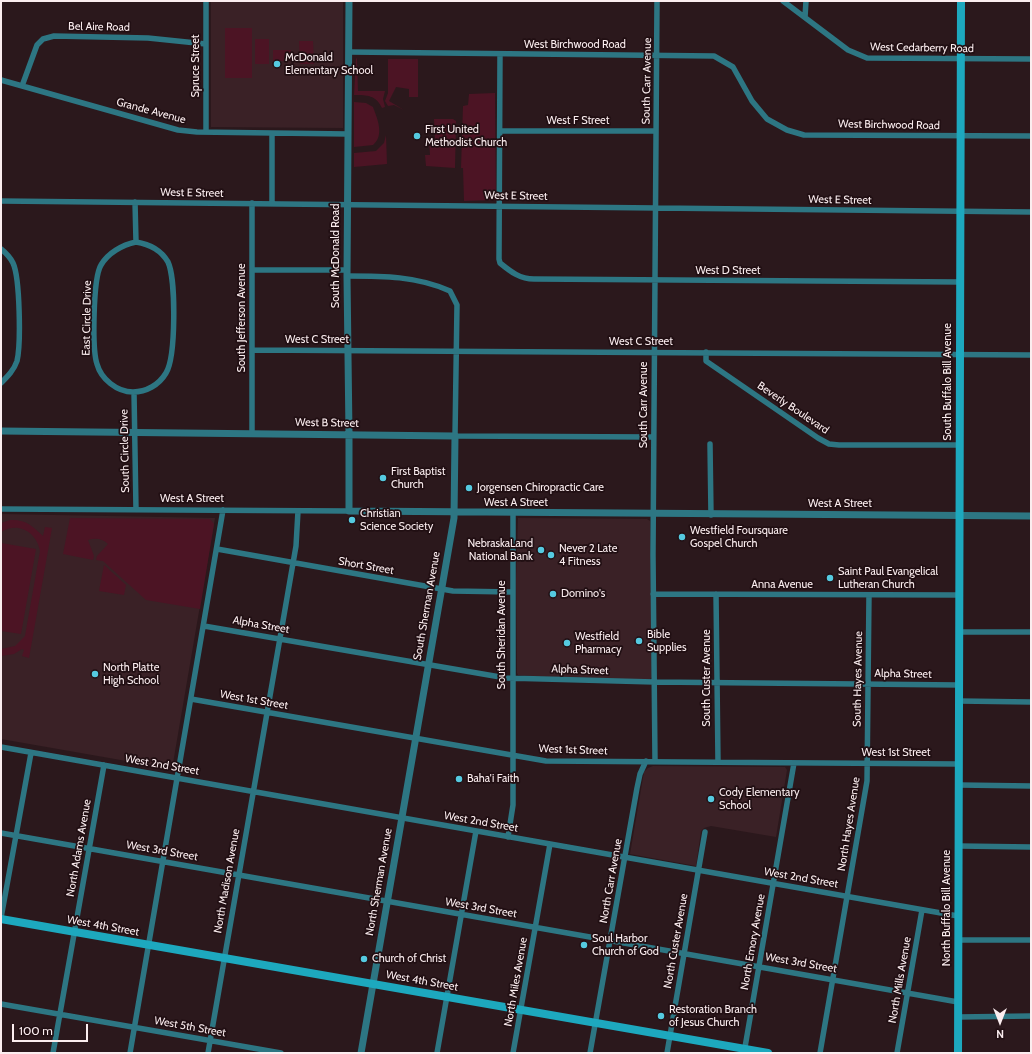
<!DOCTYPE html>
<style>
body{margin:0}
#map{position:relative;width:1032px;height:1054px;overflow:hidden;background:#2b181c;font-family:Cabin,sans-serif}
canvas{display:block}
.frame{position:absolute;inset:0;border:2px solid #fbedef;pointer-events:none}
.north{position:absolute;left:980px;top:1002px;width:40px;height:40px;-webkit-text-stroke:3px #210f13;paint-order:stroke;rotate:180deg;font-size:11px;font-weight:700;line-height:16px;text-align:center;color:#fbedef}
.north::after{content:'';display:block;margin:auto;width:14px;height:18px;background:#fbedef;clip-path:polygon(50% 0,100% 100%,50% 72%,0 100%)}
.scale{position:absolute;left:12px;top:1024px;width:76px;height:18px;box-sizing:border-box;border:2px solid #fbedef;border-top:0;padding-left:5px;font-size:12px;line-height:14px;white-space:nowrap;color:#fbedef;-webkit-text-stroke:3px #210f13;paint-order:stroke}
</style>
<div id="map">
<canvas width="1032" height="1054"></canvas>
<div class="frame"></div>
<div class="north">N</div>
<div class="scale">100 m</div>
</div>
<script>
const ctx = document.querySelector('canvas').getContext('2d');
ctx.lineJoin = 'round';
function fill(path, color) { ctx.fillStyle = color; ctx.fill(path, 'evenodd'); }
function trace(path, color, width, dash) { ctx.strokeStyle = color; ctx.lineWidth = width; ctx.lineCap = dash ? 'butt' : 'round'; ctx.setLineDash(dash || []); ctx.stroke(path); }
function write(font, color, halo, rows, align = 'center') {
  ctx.font = font + ' Cabin,sans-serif'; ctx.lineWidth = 3.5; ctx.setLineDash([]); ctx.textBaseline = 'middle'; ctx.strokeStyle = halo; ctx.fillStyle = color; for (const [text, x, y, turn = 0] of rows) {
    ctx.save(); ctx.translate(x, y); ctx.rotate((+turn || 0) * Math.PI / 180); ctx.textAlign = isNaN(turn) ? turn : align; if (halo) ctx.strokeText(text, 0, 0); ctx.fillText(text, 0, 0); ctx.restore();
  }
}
const built = new Path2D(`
 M211,1h132v127l-132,-1z
 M1,514l214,4 -43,251 -171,-30z
 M518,518l129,1 3,2 2,156 -2,2h-69l-63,-4 -1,-2 -1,-93z
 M653,766l132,1 2,3 -11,67 -65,-11 -7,2 -3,3 -5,35 -66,-12 14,-82 4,-4z`);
const green = new Path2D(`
 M225,28h27v50h-27z
 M255,39h14v25h-14z
 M299,41h14l1,23h-14z
 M273,50h18v11h-18z
 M356,58l1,1 1,32h27l-2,8 2,8 -3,1c-6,-13 -15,-13 -28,-13z
 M388,59h30v38h-9v-8l-13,-2 -7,14 15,9 -10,-5 -6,1 -3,-5 3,-8z
 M495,93l1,107 -32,1 -1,-33h-2l2,-62 5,-1 1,-11z
 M354,102l12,1 7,4c4,11 12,28 0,38l-19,2z
 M434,119h19l3,2 -1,47 -29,-2 -1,-11h5l-1,-15 6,-1z
 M386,135l1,29 -33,3v-14l22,-2 8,-8z
 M70,518l140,1 4,5 -14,85 -54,-9 -43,-39 -7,-1 1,-4 11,-12c-6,-6 -13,-6 -20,-4l6,16 -1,4 -30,-6z
 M10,520c15,-1 23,6 33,16l2,-9 7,1 -23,130 -7,-2 2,-6 -2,-1 -8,5 -13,2v-7l14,-3 10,-10 15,-85c-3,-19 -22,-30 -39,-19v-9z
 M1,543l35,6 -15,85 -20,-3z
 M104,565l22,20 -2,10 -25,-4z`);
const minor = new Path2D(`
 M783,1l65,49 19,8 164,1
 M805,17l1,-16
 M349,52l365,4 19,11 19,34 15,18 20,11 17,5 227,1
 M500,54l-1,205 1,4c11,9 20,16 34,16l426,3
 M1,80l177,50 19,2 151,2
 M22,86l15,-41 6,-6 11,-3 94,2 58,6
 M500,131h156
 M206,132v-131
 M1,201l1030,11
 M135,202l1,40
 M252,203v230
 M272,204v-71
 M136,242c13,2 25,8 32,20 8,17 8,95 -2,111 -7,12 -20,19 -33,19 -16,0 -32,-13 -36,-28 -5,-15 -4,-86 4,-99 7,-12 21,-20 35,-23z
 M1,249c5,4 9,8 12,14 7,15 8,81 4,98 -3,9 -9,15 -16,22
 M252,270h95
 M347,276c36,0 70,0 103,15l7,14 -2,131 198,1
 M252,350l779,5
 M706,352v9l112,77 11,6 10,1h120
 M134,392l2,118
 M710,444l1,71
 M1,509l348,2
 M217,549l236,42 59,1
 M653,594l306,1
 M716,594l2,168
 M204,626l302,52 148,4 305,3
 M959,632h72
 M191,699l355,62 413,3
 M959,701l72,1
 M1,747l957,169
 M655,761l-2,-206 4,-554
 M959,785l72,1
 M1,833l957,169
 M508,837l5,-32v-291
 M959,846l72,1
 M1,918l30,-165
 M958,940h73
 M1,1004l280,49
 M958,1017l73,-1
 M53,1053l51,-288
 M130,1053l93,-543
 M208,1053l88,-507 2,-35
 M437,1053l39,-222
 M513,1053l37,-209
 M590,1053l47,-265 3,-14 6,-13
 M667,1053l38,-221
 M744,1053l50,-290
 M820,1053l47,-272 2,-186
 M897,1053l25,-143`);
const tertiary = new Path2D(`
 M349,1l-2,275 2,158v77l682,5
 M1,431l454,5 -1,82 -93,535`);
const secondary = new Path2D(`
 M1,919l767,134
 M958,1053l3,-1052`);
const markers = [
 [277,64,4,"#55cae0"],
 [417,136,4,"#55cae0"],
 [383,478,4,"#55cae0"],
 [469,488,4,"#55cae0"],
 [352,520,4,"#55cae0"],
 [682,537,4,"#55cae0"],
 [541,550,4,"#55cae0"],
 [551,555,4,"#55cae0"],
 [830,578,4,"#55cae0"],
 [553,594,4,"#55cae0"],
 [639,641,4,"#55cae0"],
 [567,643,4,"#55cae0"],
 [95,674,4,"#55cae0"],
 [459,779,4,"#55cae0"],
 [711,799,4,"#55cae0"],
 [584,945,4,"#55cae0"],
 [364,959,4,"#55cae0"],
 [661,1016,4,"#55cae0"]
];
const streetNames = [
 ["Bel Aire Road",99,27,1],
 ["West Birchwood Road",575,45],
 ["West Cedarberry Road",922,48,1],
 ["Spruce Street",196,66,-90],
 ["South Carr Avenue",647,81,-89],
 ["Grande Avenue",151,111,15],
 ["West F Street",578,121],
 ["West Birchwood Road",889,125,1],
 ["West E Street",192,193,1],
 ["West E Street",516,196,1],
 ["West E Street",840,200,1],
 ["South McDonald Road",336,256,-90],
 ["West D Street",728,271],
 ["East Circle Drive",87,318,-89],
 ["South Jefferson Avenue",242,318,-90],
 ["West C Street",317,340],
 ["West C Street",641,342],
 ["South Buffalo Bill Avenue",948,382,-90],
 ["South Carr Avenue",644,405,-90],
 ["Beverly Boulevard",793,408,34],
 ["West B Street",327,423,1],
 ["South Circle Drive",125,451,-91],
 ["West A Street",192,499],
 ["West A Street",516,503],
 ["West A Street",840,504],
 ["Short Street",366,566,10],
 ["Anna Avenue",782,585],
 ["South Sherman Avenue",427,606,-80],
 ["Alpha Street",261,625,10],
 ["South Sheridan Avenue",502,635,-90],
 ["Alpha Street",580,670,2],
 ["Alpha Street",903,674,1],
 ["South Custer Avenue",707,678,-90],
 ["South Hayes Avenue",858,679,-89],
 ["West 1st Street",254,700,10],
 ["West 1st Street",573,750,2],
 ["West 1st Street",896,753],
 ["West 2nd Street",162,765,10],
 ["West 2nd Street",481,822,10],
 ["North Hayes Avenue",849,824,-81],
 ["North Adams Avenue",79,848,-80],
 ["West 3rd Street",162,851,10],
 ["West 2nd Street",801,878,10],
 ["North Madison Avenue",227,881,-80],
 ["North Carr Avenue",611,881,-80],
 ["North Sherman Avenue",379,882,-80],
 ["West 3rd Street",481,908,10],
 ["North Buffalo Bill Avenue",947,908,-90],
 ["West 4th Street",103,926,10],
 ["North Custer Avenue",676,941,-80],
 ["North Emory Avenue",753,942,-80],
 ["West 3rd Street",801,963,10],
 ["North Mills Avenue",900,980,-80],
 ["West 4th Street",422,981,10],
 ["North Miles Avenue",516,982,-80],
 ["West 5th Street",190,1027,10]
];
const poiNames = [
 ["McDonald",285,58],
 ["Elementary School",285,71],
 ["First United",425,130],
 ["Methodist Church",425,143],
 ["First Baptist",391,472],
 ["Church",391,485],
 ["Jorgensen Chiropractic Care",477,488],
 ["Christian",360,514],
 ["Science Society",360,527],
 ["Westfield Foursquare",690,531],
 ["Gospel Church",690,544],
 ["NebraskaLand",533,544,"right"],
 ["National Bank",533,557,"right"],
 ["Never 2 Late",559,549],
 ["4 Fitness",559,562],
 ["Saint Paul Evangelical",838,572],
 ["Lutheran Church",838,585],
 ["Domino's",561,594],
 ["Bible",647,635],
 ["Supplies",647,648],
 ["Westfield",575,637],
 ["Pharmacy",575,650],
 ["North Platte",103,668],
 ["High School",103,681],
 ["Baha'i Faith",467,779],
 ["Cody Elementary",719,793],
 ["School",719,806],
 ["Soul Harbor",592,939],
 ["Church of God",592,952],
 ["Church of Christ",372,959],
 ["Restoration Branch",669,1010],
 ["of Jesus Church",669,1023]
];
fill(built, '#3a2126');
fill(green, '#4c1424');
trace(minor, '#2d7683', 5.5);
trace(tertiary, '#2d7683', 7);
trace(secondary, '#1da8be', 8);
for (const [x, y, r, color] of markers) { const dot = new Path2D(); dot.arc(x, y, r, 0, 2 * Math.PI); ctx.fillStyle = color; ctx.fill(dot); trace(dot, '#210f13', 1.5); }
write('11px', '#fbedef', '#210f13', streetNames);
write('11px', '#fbedef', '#210f13', poiNames, 'left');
</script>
